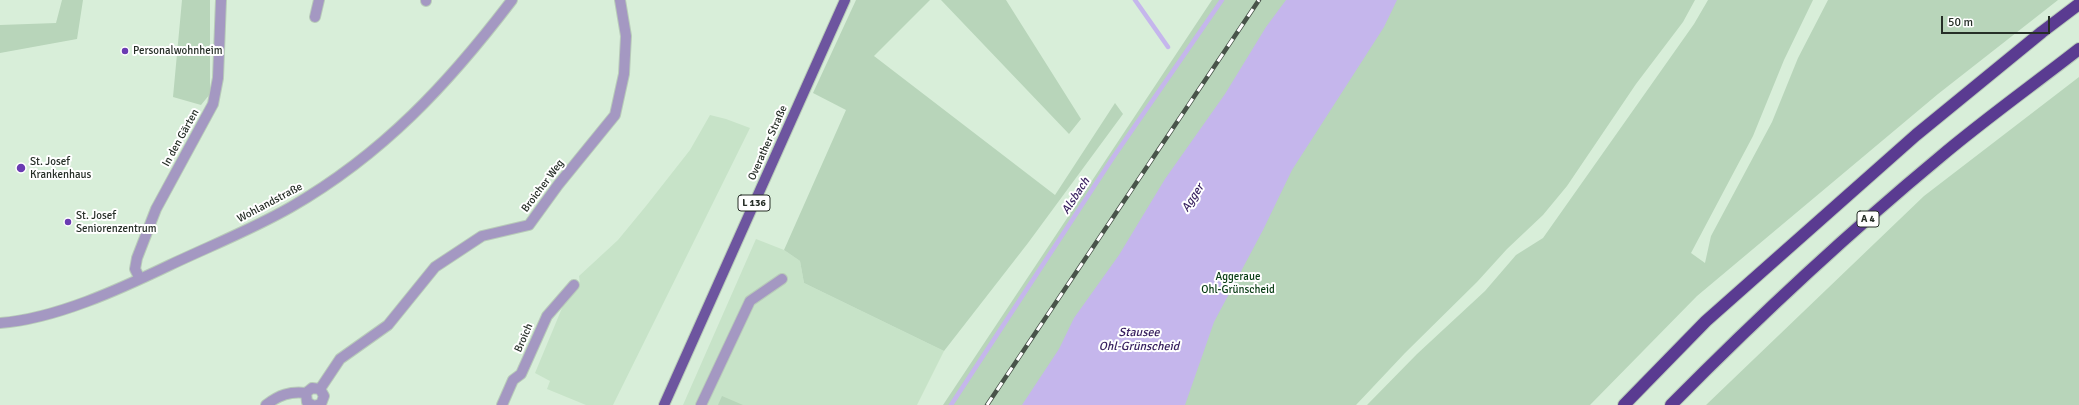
<!DOCTYPE html>
<meta charset="utf-8">
<style>
body{margin:0}
#map{position:relative;width:2079px;height:405px;overflow:hidden;background:#d8eed9;font-family:Signika,sans-serif}
canvas{display:block}
.scale{position:absolute;left:1941px;top:16px;width:109px;height:18px;box-sizing:border-box;border:2px solid #262e27;border-top:0;padding-left:5px;font-size:12px;line-height:14px;white-space:nowrap;color:#262e27;-webkit-text-stroke:3px #fff;paint-order:stroke}
</style>
<div id="map">
<canvas width="2079" height="405"></canvas>
<div class="scale">50 m</div>
</div>
<script>
const ctx = document.querySelector('canvas').getContext('2d');
ctx.lineJoin = 'round';
function fill(path, color) { ctx.fillStyle = color; ctx.fill(path, 'evenodd'); }
function trace(path, color, width, dash) { ctx.strokeStyle = color; ctx.lineWidth = width; ctx.lineCap = dash ? 'butt' : 'round'; ctx.setLineDash(dash || []); ctx.stroke(path); }
function write(font, color, halo, rows, align = 'center') {
  ctx.font = font + ' Signika,sans-serif'; ctx.lineWidth = 4; ctx.setLineDash([]); ctx.textBaseline = 'middle'; ctx.strokeStyle = halo; ctx.fillStyle = color; for (const [text, x, y, turn = 0] of rows) {
    ctx.save(); ctx.translate(x, y); ctx.rotate((+turn || 0) * Math.PI / 180); ctx.textAlign = isNaN(turn) ? turn : align; if (halo) ctx.strokeText(text, 0, 0); ctx.fillText(text, 0, 0); ctx.restore();
  }
}
const built = new Path2D(`
 M710,115l16,4 24,9 -137,277h-27l-39,-16 3,-8 -15,-8 32,-77 13,-11 -1,-9 39,-36 28,-34 44,-56z
 M756,239l28,11 16,11 4,22 140,68 -27,54h-234z`);
const green = new Path2D(`
 M62,0h21l-6,39 -77,14v-28l56,-2z
 M182,0h28v94l-9,11 -28,-8z
 M856,0h74l-56,56 181,139 60,-92 8,11 -95,129 -84,108 -140,-68 -4,-22 -16,-11 62,-140 -33,-17z
 M941,0h65l75,119 -12,15z
 M1212,0h483l-12,22 -47,62 -69,102 -24,29 -36,34 -30,33 -72,71 -49,52h-413z
 M1708,0h105l-29,60 -31,76 -62,117 14,10 6,-27 61,-114 26,-64 30,-58h230l-120,94 -241,202 -107,109h-223l50,-51 68,-63 31,-36 27,-17 151,-214z
 M2079,77v328h-373l218,-209z
 M722,396l21,9h-25z`);
const water = new Path2D(`
 M1286,0h111l-13,27 -92,143 -29,60 -49,92 -29,83h-163l37,-56 15,-31 45,-63 46,-76 60,-85 41,-67z`);
const stream = new Path2D(`
 M1135,0l33,47
 M951,405l161,-246 110,-159`);
const minor = new Path2D(`
 M426,1v-1
 M315,17l4,-17
 M140,279l-5,-10 2,-11 19,-49 57,-105 5,-26 3,-78
 M0,323c55,-4 120,-34 170,-58 40,-19 83,-36 121,-58 92,-53 157,-123 221,-207
 M320,389l20,-30 48,-34 47,-58 47,-31 47,-11 29,-40 57,-70 9,-41 2,-38 -6,-36
 M266,405c13,-10 24,-14 40,-12
 M312,405l-5,-3 -1,-9 6,-5 8,1 4,7 -3,8 -4,1
 M502,405l11,-25 8,-6 26,-58 27,-31
 M701,405l49,-104 32,-22`);
const primary = new Path2D(`
 M664,405l181,-405`);
const motorway = new Path2D(`
 M1624,405l82,-84 210,-186 126,-103 37,-28
 M1671,405c86,-87 175,-170 269,-248 45,-38 93,-72 139,-108`);
const rail = new Path2D(`
 M987,405l272,-405`);
const markers = [
 [125,51,4,"#6a3bb2"],
 [21,168,5,"#6a3bb2"],
 [68,222,4,"#6a3bb2"]
];
const shields = [
 [754,203,32],
 [1868,219,22]
];
const shieldNames = [
 ["L 136",754,203],
 ["A 4",1868,219]
];
const poiNames = [
 ["Personalwohnheim",133,51],
 ["St. Josef",30,162],
 ["Krankenhaus",30,175],
 ["St. Josef",76,216],
 ["Seniorenzentrum",76,229]
];
const streetNames = [
 ["In den Gärten",181,138,-61],
 ["Overather Straße",768,143,-66],
 ["Broicher Weg",543,186,-53],
 ["Wohlandstraße",270,203,-28],
 ["Broich",524,338,-66]
];
const parkNames = [
 ["Aggeraue",1238,277],
 ["Ohl-Grünscheid",1238,290]
];
const waterNames = [
 ["Alsbach",1076,196,-57],
 ["Agger",1193,198,-57],
 ["Stausee",1139,333],
 ["Ohl-Grünscheid",1139,347]
];
fill(built, '#c7e3c8');
fill(green, '#b8d5ba');
fill(water, '#c5b6ec');
trace(stream, '#c5b6ec', 4.5);
trace(minor, '#b8cbb9', 12);
trace(primary, '#b8cbb9', 12);
trace(motorway, '#b8cbb9', 14);
trace(minor, '#a498c2', 10);
trace(primary, '#6d559f', 10);
trace(motorway, '#5a3b91', 12);
trace(rail, '#485349', 4.5);
trace(rail, '#fff', 3, [9]);
for (const [x, y, r, color] of markers) { const dot = new Path2D(); dot.arc(x, y, r, 0, 2 * Math.PI); ctx.fillStyle = color; ctx.fill(dot); trace(dot, '#fff', 1.5); }
for (const [x, y, w] of shields) { const box = new Path2D(); box.roundRect(x - w / 2, y - 8, w, 16, 3); ctx.fillStyle = '#fff'; ctx.fill(box); trace(box, '#262e27', 1); }
write('bold 10px', '#262e27', null, shieldNames);
write('11px', '#262e27', '#fff', poiNames, 'left');
write('11px', '#262e27', '#fff', streetNames);
write('11px', '#073b13', '#fff', parkNames);
write('italic 12px', '#38205f', '#fff', waterNames);
</script>
